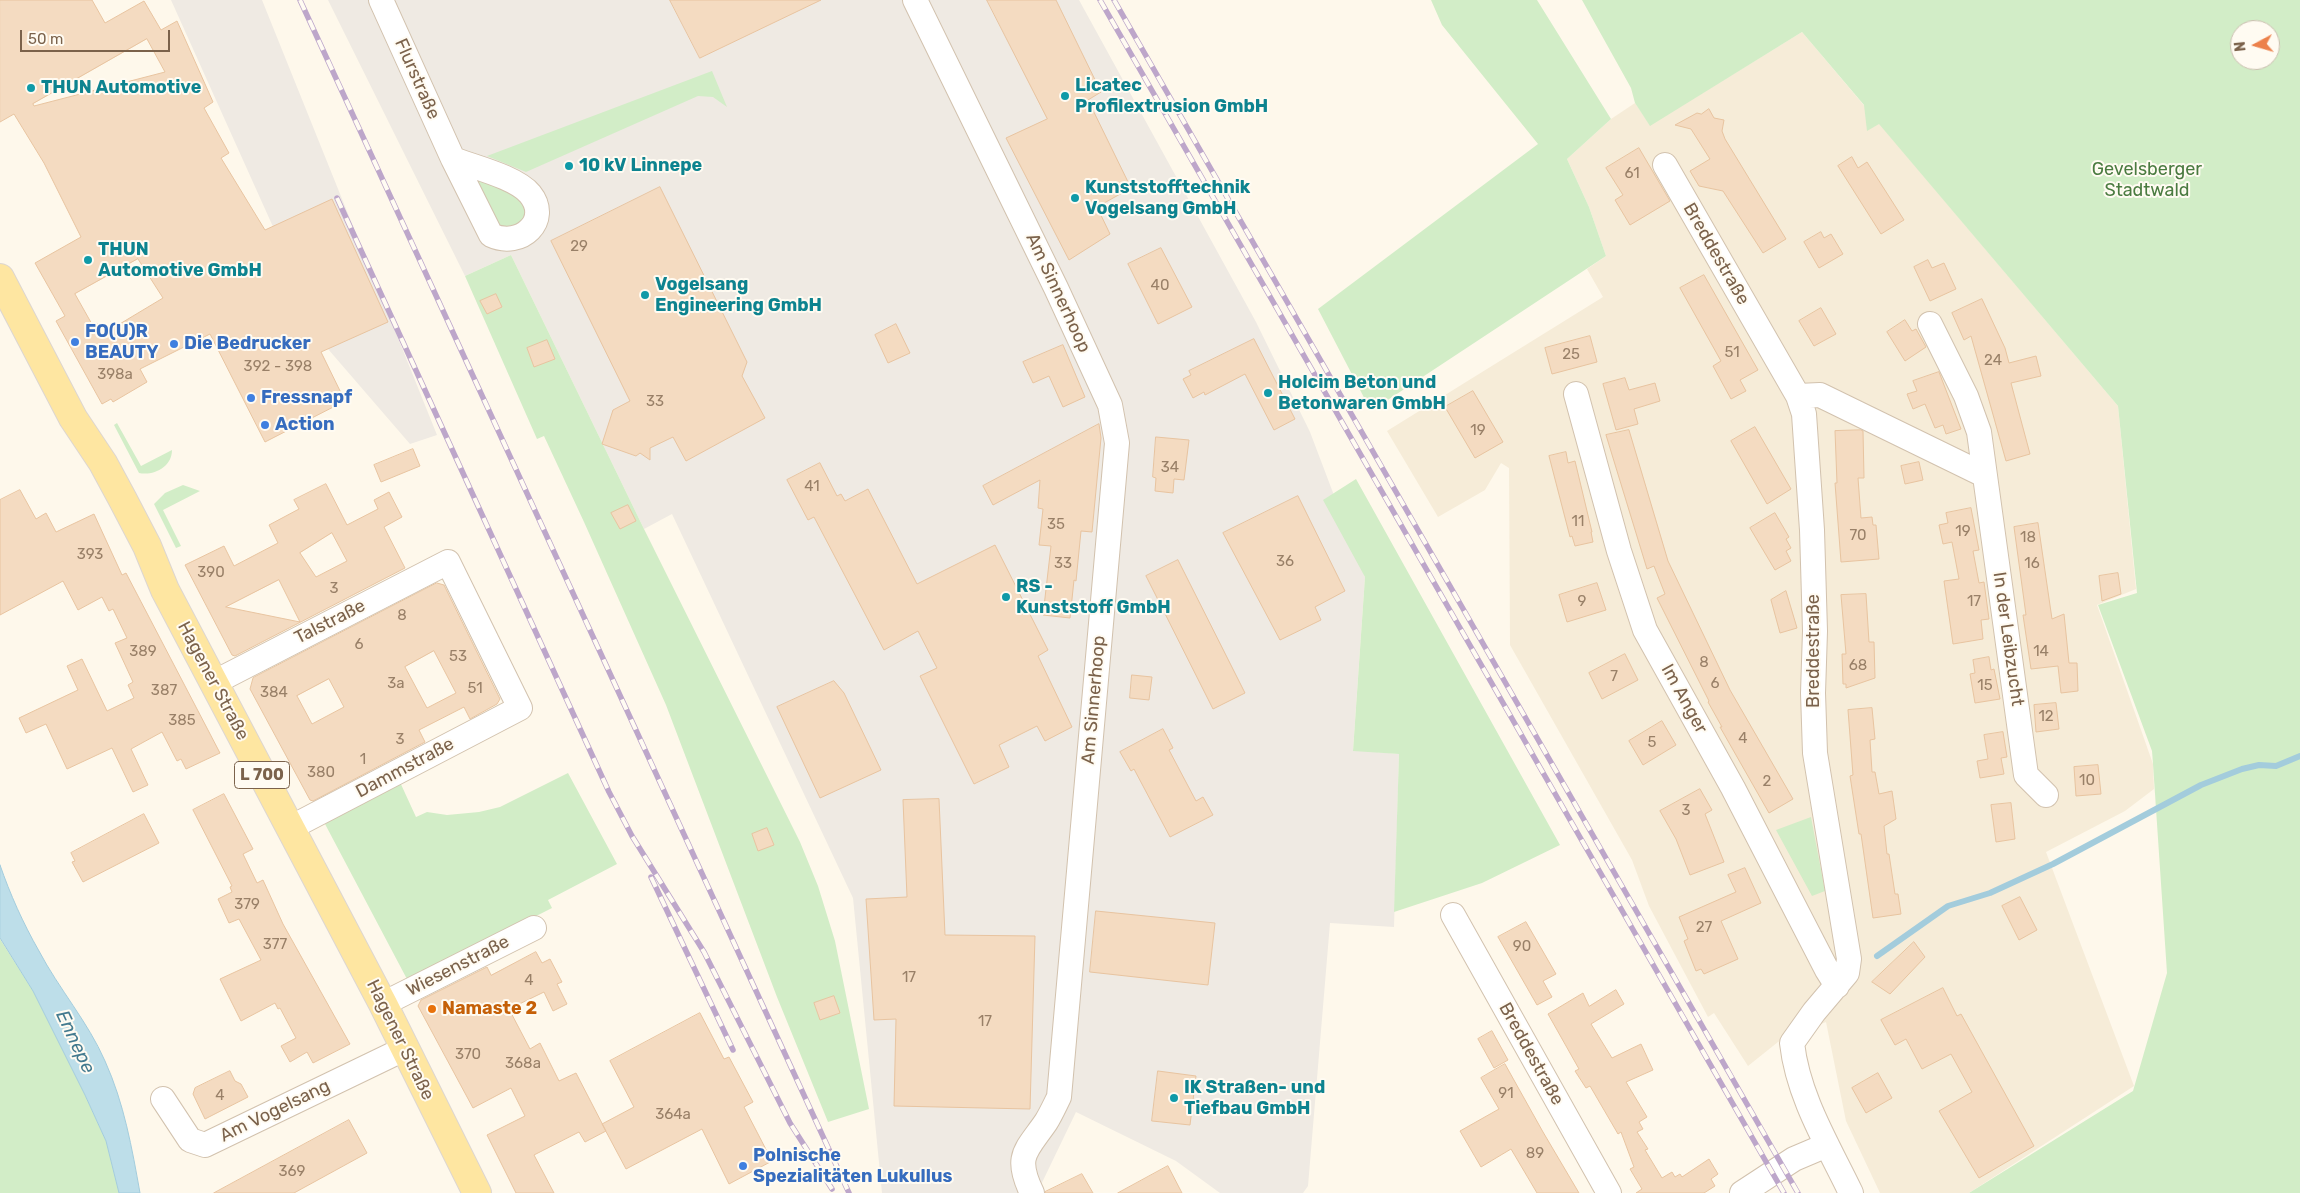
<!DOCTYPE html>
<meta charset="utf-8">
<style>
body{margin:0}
#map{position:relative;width:2300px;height:1193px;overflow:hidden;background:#fef8eb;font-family:Rubik,sans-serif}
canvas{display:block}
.north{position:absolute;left:2230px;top:20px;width:50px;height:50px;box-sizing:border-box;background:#fffbf2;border:1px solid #cabeaf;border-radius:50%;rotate:264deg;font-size:14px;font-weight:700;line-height:20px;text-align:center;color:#7b624b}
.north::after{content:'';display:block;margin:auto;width:18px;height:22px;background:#ec814b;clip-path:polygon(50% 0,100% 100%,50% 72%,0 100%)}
.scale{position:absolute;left:20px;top:30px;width:150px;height:22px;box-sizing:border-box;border:2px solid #7b624b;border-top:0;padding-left:6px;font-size:15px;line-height:18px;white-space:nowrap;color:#7b624b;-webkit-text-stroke:4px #fffbf2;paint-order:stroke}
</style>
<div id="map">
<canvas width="2300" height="1193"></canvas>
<div class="north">N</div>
<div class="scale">50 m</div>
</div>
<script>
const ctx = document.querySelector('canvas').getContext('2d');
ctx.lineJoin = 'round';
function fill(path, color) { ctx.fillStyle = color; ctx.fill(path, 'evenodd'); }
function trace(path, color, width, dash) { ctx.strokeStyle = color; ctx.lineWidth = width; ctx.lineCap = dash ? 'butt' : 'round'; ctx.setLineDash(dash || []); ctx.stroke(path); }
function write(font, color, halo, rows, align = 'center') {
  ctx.font = font + ' Rubik,sans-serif'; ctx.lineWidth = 4; ctx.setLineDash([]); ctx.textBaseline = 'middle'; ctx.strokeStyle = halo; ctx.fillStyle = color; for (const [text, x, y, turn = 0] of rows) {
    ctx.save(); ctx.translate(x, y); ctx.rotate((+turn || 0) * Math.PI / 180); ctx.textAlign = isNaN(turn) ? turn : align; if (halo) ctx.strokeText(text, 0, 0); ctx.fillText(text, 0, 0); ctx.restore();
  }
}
const residential = new Path2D(`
 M1802,32l316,374 18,183 -39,16 56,159 1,25 -29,22 -79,41 88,234 -165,107h-89l-34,-72 -20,-99 -48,20 -30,24 -34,-53 -6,4 -59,-111 -17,-46 -122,-215 -1,-177 -8,-5 -16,27 -47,27 -51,-86 216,-134 -16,-28 19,-13 -17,-49 -22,-48 44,-40 24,-16 15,22z`);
const industrial = new Path2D(`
 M171,0h91l175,435 -27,9 -82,-95z
 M328,0h751l177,322 54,110 55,145 -12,173 46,4 -5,173 -64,-4 -22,263 -5,7h-83l-44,-32 -100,-49 -39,81h-155l-29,-295 -181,-384 -28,15 -133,-274 -46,21z`);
const green = new Path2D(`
 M1431,0h106l74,119 -44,40 22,48 17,49 -235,155 -53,-102 220,-165 -96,-119z
 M1582,0h718v1193h-331l164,-102 34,-118 -14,-209 -1,-13 -54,-146 39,-12 -19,-187 -239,-282 -12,7 -3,-26 -62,-73 -152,94 -15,-23 -4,-15zM2240,30h30v30h-30z
 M712,71l15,36 -14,-10 -15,-1 -172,76 -39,-16z
 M460,171l32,4 42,39 -33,24z
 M511,255l133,274 156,313 18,44 17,55 34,168 -41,13 -51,-125 -111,-292 -82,-183 -40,-86 -7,3 -72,-163z
 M117,423l24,43 31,-16c0,17 -18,26 -33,23l-25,-48z
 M1356,479l204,366 -78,38 -88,29 5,-158 -46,-3 12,-174 -42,-77z
 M183,485l17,6 -37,19 18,36 -5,2 -22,-44 11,-11z
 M568,773l49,91 -69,36 4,8 -144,73 -83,-157 74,-44 17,37 11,-5 20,3 32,-3 21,-5z
 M1811,817l14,74 -13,5 -36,-66z
 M0,939l33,52 52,104 21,46 13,52h-119z`);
const water = new Path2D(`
 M0,865c10,29 23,58 39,86 20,38 49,71 66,110 19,42 27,87 35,132h-21l-13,-52 -21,-46 -52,-104 -33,-53z`);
const stream = new Path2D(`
 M1877,956l71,-50 42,-13 63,-29 148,-79 41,-16 17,-4 17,1 24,-10`);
const building = new Path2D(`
 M0,0h92l13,23 39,-22 17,29 16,-9 36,81 -9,6 25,45 -8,5 44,72 67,-31 56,123 -67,30 24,49 -80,41 -55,-108 -70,35 7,13 -34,20 -2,-3 -9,5 -46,-83 9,-5 -30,-53 46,-26 -37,-74 -30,-49 -14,8zM147,39l18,33 -131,34 -1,-2zM138,259l25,39 -60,36 -6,-11 -4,3 -18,-32z
 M670,0h151l-121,58z
 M987,0h69l45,92 -13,8 43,88 -34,19 13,27 -41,26 -63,-122 41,-19z
 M1709,109l5,9 10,2 -2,11 3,8 61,100 -23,14 -40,-62 -24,-5 -9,-15 20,-12 -19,-30 -16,-4 22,-12 4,1z
 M1639,148l31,53 -40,24 -15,-25 8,-5 -17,-27z
 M1852,157l6,11 9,-6 37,58 -23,14 -43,-68z
 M660,187l87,175 -5,14 23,42 -79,43 -13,-24 -23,11v12l-10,-7 -4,3 -34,-12 11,-34 17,-9 -79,-160z
 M1821,232l3,6 7,-4 12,20 -24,14 -15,-26z
 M1161,248l31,59 -34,17 -30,-60z
 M1928,260l4,8 12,-5 12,26 -26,12 -16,-34z
 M1704,275l54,95 -18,10 6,11 -15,8 -18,-33 8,-5 -41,-73z
 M496,294l6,13 -15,7 -7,-13z
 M1982,299l23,49 4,15 27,-7 5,20 -30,7 19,71 -24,7 -35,-125 -7,4 -12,-27z
 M1821,308l15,26 -22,12 -15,-25z
 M1905,320l7,11 4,-2 10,18 -21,14 -18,-29z
 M896,324l14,29 -22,10 -13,-28z
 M1590,336l7,26 -45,12 -7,-26z
 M1254,339l41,80 -21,11 -29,-56 -40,21 -1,-3 -11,6 -10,-19 8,-4 -2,-4z
 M547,340l8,19 -21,8 -7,-19z
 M1063,345l22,52 -22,10 -14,-31 -16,7 -10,-21z
 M1939,372l22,57 -15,5 -3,-9 -8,3 -10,-24 -12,5 -6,-15 10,-3 -4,-10z
 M1625,378l4,12 26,-7 5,18 -26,8 4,15 -22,6 -13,-46z
 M1473,391l30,51 -28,16 -30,-51z
 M1099,424l2,14 -9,94 -11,-1 -5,50 -2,-1 -4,38 -27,-3 8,-69 -12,-1 4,-36 -5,-1 2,-28 -47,25 -10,-19z
 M1755,427l36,62 -24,15 -36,-63z
 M1629,430l39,131 62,129 63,109 -24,14 -49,-86h2l-14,-25 1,-1 -52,-103 8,-4 -11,-28 -7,3 -41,-134z
 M1861,430l2,1 1,47h-6l3,40 11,-1 1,8h3l3,34 -38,3 -6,-79h2l-2,-52z
 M1156,437l33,3 -5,40 -10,-1 -1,14 -18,-2 1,-13 -3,-1z
 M413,449l7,17 -39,16 -7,-17z
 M1566,452l2,11 7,-2 17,71h-1l2,10 -18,4 -3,-10 -2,1 -21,-81z
 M1919,462l4,18 -18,4 -4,-18z
 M820,463l17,33 4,-2 4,7 23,-12 49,95 78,-39 53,105 -10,6 34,71 -27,14 -8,-15 -38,19 10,22 -35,17 -54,-108 17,-8 -19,-37 -34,19 -70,-133 -6,3 -21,-40z
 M326,484l21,41 31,-16 -4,-9 15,-8 13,25 -18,10 21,41 -170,88 -3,-1 -47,-90 39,-19 10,20 44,-23 -9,-18 30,-16 -5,-9zM332,533l15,28 -31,16 -16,-24zM279,580l21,42 -74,-15z
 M20,490l16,29 10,-6 10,19 38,-18 28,61 4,-2 94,180 -34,16 -5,-10 -4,2 -15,-29 -31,17 17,36 -15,7 -21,-44 -45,21 -21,-45 -20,9 -7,-15 59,-28 -11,-24 15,-7 25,52 27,-13 -6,-13 5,-3 -18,-39 12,-5 -14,-29 -4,2 -7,-14 -24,13 -15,-29 -63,34v-115z
 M1298,496l47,95 -30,16 6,13 -41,20 -57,-107z
 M628,505l8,16 -16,8 -9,-16z
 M1971,508l8,42 -6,1 6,32 5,-1 5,37 -8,1 2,19 -30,5 -9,-63 15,-2 -7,-37 -9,2 -4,-19 9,-2 -2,-10z
 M1775,513l14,24 -3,2 5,9 -5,3 5,10 -16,9 -25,-42z
 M2038,523l14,96 12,-5 5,49h8l1,28 -17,2 -3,-27 -27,3 -8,-54h3l-12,-88z
 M1178,560l67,133 -32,16 -67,-133z
 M2118,573l3,21 -19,7 -3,-25z
 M437,583l7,2 56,114 -3,5 -27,15 -6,-12 -45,23 6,12 -112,59 -3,-1 -60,-111 3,-11zM434,651l22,42 -29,15 -22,-41zM329,679l15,28 -32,17 -15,-28z
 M1597,583l9,27 -39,12 -8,-27z
 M1786,591l11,37 -17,5 -9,-33z
 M1866,594l3,48h5l1,36 -29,10v-4h-3l-1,-30h4l-5,-59z
 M1625,654l13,26 -36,19 -13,-26z
 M1989,657l2,13 3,-1 6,30 -25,4 -5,-29 5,-1 -2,-13z
 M1132,675l20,2 -3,23 -19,-2z
 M834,681l10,12 37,77 -61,28 -43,-91z
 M2056,703l3,26 -23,3 -2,-27z
 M1872,708l3,31 -5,1 2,32h3l4,22 13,-3 4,28 -12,7 3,28h2l6,40h3l3,20 -28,4 -12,-84h-2l-9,-58 3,-1 -5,-65z
 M1662,721l14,24 -33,20 -14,-24z
 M1163,729l10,19 -4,2 27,51 7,-4 10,18 -43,22 -36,-68 -3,2 -11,-19z
 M2003,732l4,25 -6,1 3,16 -24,4 -3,-17 11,-2 -4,-24z
 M2098,765l3,29 -25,2 -2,-29z
 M1700,789l12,21 -7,4 19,48 -34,13 -14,-36 -16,-28z
 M224,794l29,55 -10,5 14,29 6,-3 20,44 67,120 -37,19 -6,-11 -17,10 -9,-16 15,-8 -16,-30 -2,1 -3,-6 -34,18 -21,-42 41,-19 -22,-41 -10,4 -11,-24 14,-7 -2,-5 2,-1 -39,-76z
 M939,799l6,136 90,1 -5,173 -136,-3 2,-87 -22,1 -8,-121 41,-2 -4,-97z
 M2011,803l4,36 -19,3 -5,-37z
 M144,814l15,29 -76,39 -11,-20 3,-1 -4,-8z
 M767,828l7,17 -16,6 -6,-17z
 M1745,868l16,35 -40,18 17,38 -34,15 -3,-5 -5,2 -12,-30 4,-2 -9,-22 57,-25 -8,-17z
 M2020,897l17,33 -18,10 -17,-34z
 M1096,911l119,12 -7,62 -118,-13z
 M1526,922l30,52 -13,7 9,16 -15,8 -39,-68z
 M1914,942l11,15 -35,37 -18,-12z
 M536,952l6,11 8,-4 12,23 -5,2 10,20 -14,7 -9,-19 -35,17 21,40 10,-6 19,38 17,-8 30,58 -21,11 -6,-10 -45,23 20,38h-38l-29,-58 38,-19 -14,-28 -38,20 -55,-102 3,-6 66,-33 4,8z
 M1943,988l14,28 4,-2 73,132 -55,32 -40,-67 33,-19 -21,-38 -29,15 -16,-30 -11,6 -14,-25z
 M1616,990l8,14 -33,20 21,34 29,-14 12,26 -27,12 21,35 -8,5 4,7 -6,3 11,17 -3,1 17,28 10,-6 3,5 5,-3 2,3 27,-18 9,15 -7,5 4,7 -11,7h-68l6,-4 -12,-20 4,-2 -13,-35 -3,2 -28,-48 -4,2 -11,-17 4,-2 -31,-55 35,-21 6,13z
 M834,996l6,17 -20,7 -6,-17z
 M700,1013l24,46 5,-2 24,45 -9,5 28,54 -43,23 -27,-55 -76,40 -24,-45 32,-17 -24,-46z
 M1492,1031l16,29 -14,8 -16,-29z
 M1505,1064l38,68 36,61h-42l-26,-44 -30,18 -21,-36 39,-22 -18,-31z
 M230,1071l5,10 6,3 7,13 -43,22 -12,-25 2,-6z
 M1158,1071l38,5 -6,49 -38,-4z
 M1878,1073l14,25 -26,15 -14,-25z
 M349,1120l18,33 -73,40h-80z
 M1168,1166l14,27h-64z
 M1082,1174l11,19h-48v-1z`);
const minor = new Path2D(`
 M381,0l72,159 38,76c30,14 60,-15 39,-41 -14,-17 -57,-27 -77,-35
 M915,0l141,288 54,117 7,38 -58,654c-4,8 -8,17 -13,25 -20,29 -32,34 -14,71
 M1665,165l133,231 6,18 8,116 3,101 -2,62 2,60 34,206 -2,14 -33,39 -22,31c6,54 36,102 59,150
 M1930,324l36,72 13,36 47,343 20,20
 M1576,394l43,157 26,79 88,158 94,182 10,16
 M1798,396l22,-1 164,80
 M213,683l235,-121 72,146 -230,120
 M1453,915l156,278
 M383,1004l151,-76
 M163,1099l27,41 15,5 199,-96
 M1742,1193l52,-34 33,-14`);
const major = new Path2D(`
 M0,278l73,140 30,45 20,37 24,46 18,44 218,414 94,189`);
const rail = new Path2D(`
 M300,0l549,1193
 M1100,0l684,1193
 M1114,0l684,1193
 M337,198l272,594 23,44 72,116 86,171 42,66
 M651,877l82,173`);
const markers = [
 [31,88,5,"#0f9aa8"],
 [1065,96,5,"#0f9aa8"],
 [569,166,5,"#0f9aa8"],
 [1075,198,5,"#0f9aa8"],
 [88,260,5,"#0f9aa8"],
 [645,295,5,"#0f9aa8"],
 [75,342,5,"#3f7fe0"],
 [174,344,5,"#3f7fe0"],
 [1268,393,5,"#0f9aa8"],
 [251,398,5,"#3f7fe0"],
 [265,425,5,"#3f7fe0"],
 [1006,597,5,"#0f9aa8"],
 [432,1009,5,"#e8710a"],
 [1174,1098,5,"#0f9aa8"],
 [743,1166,5,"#3f7fe0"]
];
const numberNames = [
 ["61",1632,174],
 ["29",579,247],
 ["40",1160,286],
 ["51",1732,353],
 ["25",1571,355],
 ["24",1993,361],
 ["392 - 398",278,367],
 ["398a",115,375],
 ["33",655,402],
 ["19",1478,431],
 ["34",1170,468],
 ["41",812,487],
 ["11",1578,522],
 ["35",1056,525],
 ["19",1963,532],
 ["70",1858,536],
 ["18",2028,538],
 ["393",90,555],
 ["36",1285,562],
 ["33",1063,564],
 ["16",2032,564],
 ["390",211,573],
 ["3",334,589],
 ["9",1582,602],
 ["17",1974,602],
 ["8",402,616],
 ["6",359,645],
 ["389",143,652],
 ["14",2041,652],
 ["53",458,657],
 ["8",1704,663],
 ["68",1858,666],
 ["7",1614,677],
 ["3a",396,684],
 ["6",1715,684],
 ["15",1985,686],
 ["51",475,689],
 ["387",164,691],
 ["384",274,693],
 ["12",2046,717],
 ["385",182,721],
 ["4",1743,739],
 ["3",400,740],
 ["5",1652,743],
 ["1",363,760],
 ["380",321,773],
 ["10",2087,781],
 ["2",1767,782],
 ["3",1686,811],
 ["379",247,905],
 ["27",1704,928],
 ["377",275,945],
 ["90",1522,947],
 ["17",909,978],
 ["4",529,981],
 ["17",985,1022],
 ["370",468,1055],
 ["368a",523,1064],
 ["91",1506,1094],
 ["4",220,1096],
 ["364a",673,1115],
 ["89",1535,1154],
 ["369",292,1172]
];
const shields = [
 [262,775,55]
];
const shieldNames = [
 ["L 700",262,775]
];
const streetNames = [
 ["Flurstraße",417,79,66],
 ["Breddestraße",1716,254,60],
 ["Am Sinnerhoop",1058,293,65],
 ["Talstraße",330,622,-27],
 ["In der Leibzucht",2008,639,82],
 ["Breddestraße",1814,651,-90],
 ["Hagener Straße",213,681,62],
 ["Im Anger",1684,699,61],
 ["Am Sinnerhoop",1094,700,-85],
 ["Dammstraße",405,768,-28],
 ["Wiesenstraße",458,966,-27],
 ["Hagener Straße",400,1040,64],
 ["Breddestraße",1531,1054,61],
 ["Am Vogelsang",275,1111,-26]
];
const cultureNames = [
 ["Licatec",1075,86],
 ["Profilextrusion GmbH",1075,107],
 ["THUN Automotive",41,88],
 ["10 kV Linnepe",579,166],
 ["Kunststofftechnik",1085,188],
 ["Vogelsang GmbH",1085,209],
 ["THUN",98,250],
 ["Automotive GmbH",98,271],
 ["Vogelsang",655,285],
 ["Engineering GmbH",655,306],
 ["Holcim Beton und",1278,383],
 ["Betonwaren GmbH",1278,404],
 ["RS -",1016,587],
 ["Kunststoff GmbH",1016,608],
 ["IK Straßen- und",1184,1088],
 ["Tiefbau GmbH",1184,1109]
];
const parkNames = [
 ["Gevelsberger",2147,170],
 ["Stadtwald",2147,191]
];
const shopNames = [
 ["FO(U)R",85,332],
 ["BEAUTY",85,353],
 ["Die Bedrucker",184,344],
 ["Fressnapf",261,398],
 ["Action",275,425],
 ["Polnische",753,1156],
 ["Spezialitäten Lukullus",753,1177]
];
const foodNames = [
 ["Namaste 2",442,1009]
];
const waterNames = [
 ["Ennepe",75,1042,65]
];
fill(residential, '#f6ecd8');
fill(industrial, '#efeae3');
fill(green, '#d2edc7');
fill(water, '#bddee9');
trace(water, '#a3ccdc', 1);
trace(stream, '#a3ccdc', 6);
fill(building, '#f4dbc1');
trace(building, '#e8c4a0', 1);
trace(minor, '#d2c2ae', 26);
trace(major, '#ddd6d0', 30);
trace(minor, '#fff', 24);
trace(major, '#fee6a1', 28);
trace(rail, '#bda6ca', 5.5);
trace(rail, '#fffbf2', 4, [11]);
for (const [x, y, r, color] of markers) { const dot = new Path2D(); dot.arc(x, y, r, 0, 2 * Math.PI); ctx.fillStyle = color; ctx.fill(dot); trace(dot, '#fffbf2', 2); }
write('15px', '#998068', null, numberNames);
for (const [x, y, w] of shields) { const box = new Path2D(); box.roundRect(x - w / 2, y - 13.5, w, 27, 4); ctx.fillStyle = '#fffbf2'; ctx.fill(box); trace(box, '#7b624b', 1); }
write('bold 16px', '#7b624b', null, shieldNames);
write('18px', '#7b624b', '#fffbf2', streetNames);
write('bold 18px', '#0d838f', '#fffbf2', cultureNames, 'left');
write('18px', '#4a7b40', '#fffbf2', parkNames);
write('bold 18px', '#366cbe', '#fffbf2', shopNames, 'left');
write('bold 18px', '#c56008', '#fffbf2', foodNames, 'left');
write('italic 19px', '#437a8f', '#fffbf2', waterNames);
</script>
